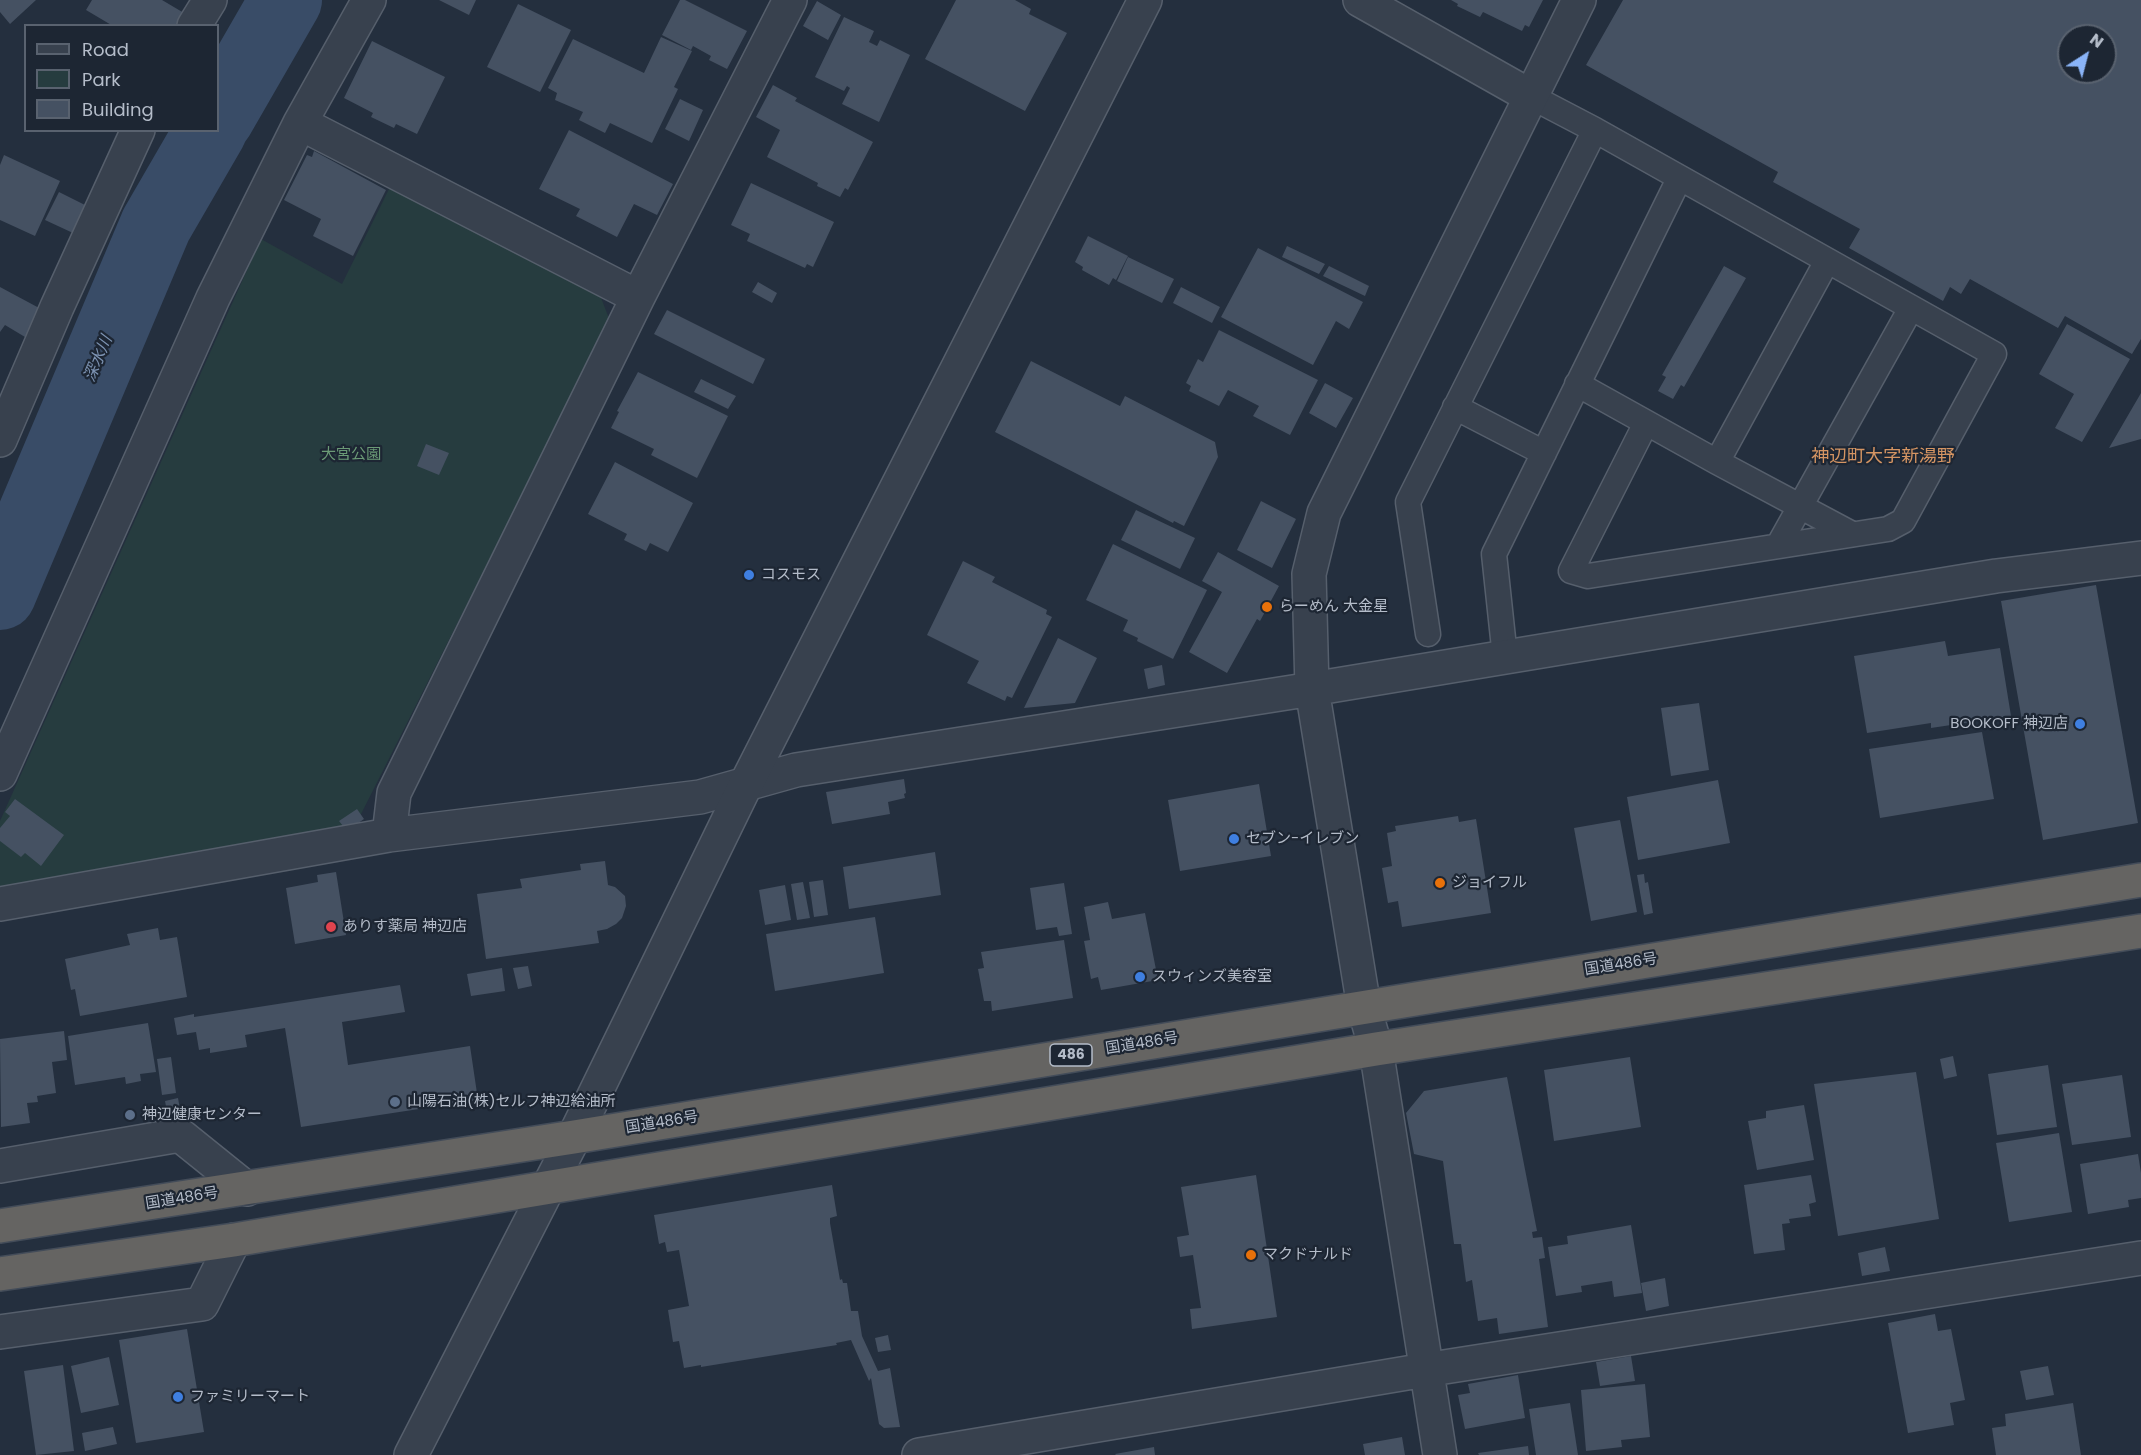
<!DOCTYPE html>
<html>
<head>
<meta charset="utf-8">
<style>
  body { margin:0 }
  #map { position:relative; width:2141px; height:1455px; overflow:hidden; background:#242f3e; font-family:Poppins,sans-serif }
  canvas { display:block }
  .legend { position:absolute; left:24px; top:24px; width:195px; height:108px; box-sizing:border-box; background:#1d2633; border:2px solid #59626f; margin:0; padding:8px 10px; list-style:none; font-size:18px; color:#b4bcc9 }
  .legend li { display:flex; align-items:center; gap:12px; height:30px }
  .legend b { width:30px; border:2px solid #59626f }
  .north { position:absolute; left:2057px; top:24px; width:60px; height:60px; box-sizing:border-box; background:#1d2633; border:2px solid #59626f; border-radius:50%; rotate:36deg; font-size:16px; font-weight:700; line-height:24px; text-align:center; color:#b4bcc9 }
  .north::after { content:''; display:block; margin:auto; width:21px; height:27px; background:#8ab4f8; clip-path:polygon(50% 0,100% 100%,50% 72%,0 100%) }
</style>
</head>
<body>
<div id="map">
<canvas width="2141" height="1455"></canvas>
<ul class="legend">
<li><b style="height:8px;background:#38414e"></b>Road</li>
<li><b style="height:16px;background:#263c3f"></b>Park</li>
<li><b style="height:16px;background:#455162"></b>Building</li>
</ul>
<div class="north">N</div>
</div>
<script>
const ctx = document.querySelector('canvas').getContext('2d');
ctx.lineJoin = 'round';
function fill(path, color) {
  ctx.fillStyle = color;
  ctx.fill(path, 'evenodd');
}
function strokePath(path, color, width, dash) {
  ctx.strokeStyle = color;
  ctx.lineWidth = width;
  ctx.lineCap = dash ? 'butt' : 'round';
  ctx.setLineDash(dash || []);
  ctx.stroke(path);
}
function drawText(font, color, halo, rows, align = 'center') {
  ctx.font = font + ' Poppins,"Noto Sans JP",sans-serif';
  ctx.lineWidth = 4.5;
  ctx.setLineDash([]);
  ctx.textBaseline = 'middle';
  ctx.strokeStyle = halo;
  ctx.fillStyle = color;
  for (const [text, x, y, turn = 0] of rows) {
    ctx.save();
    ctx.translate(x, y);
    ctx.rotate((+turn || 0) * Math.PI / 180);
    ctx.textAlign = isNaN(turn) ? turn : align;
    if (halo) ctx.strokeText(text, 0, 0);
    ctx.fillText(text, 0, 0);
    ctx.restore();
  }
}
const green = new Path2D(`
  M391 185 598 290 610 321 356 824 0 890V821L261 239 342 284Z`);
const river = new Path2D(`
  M218 118 286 0
  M0 594 156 225 211 130`);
const building = new Path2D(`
  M0 0H36L10 24 0 12Z
  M92 0H162L184 13 176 26H113L86 10Z
  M439 0H476L469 15Z
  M680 0H685L747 31 727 69 709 60 711 56 693 46 691 50 662 35Z
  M956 0H1015L1031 9 1029 14 1067 33 1025 111 925 59Z
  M1451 0H1543L1529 27 1525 25 1522 31 1483 12 1480 17 1457 6 1458 4Z
  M1623 0H2141V339L2132 354 2065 316 2058 328 1970 279 1961 294 1950 287 1943 301 1849 248 1860 229 1773 182 1778 172 1586 65ZM2069 36H2105V72H2069Z
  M817 1 841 15 828 40 803 26Z
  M518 4 571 30 540 92 487 67Z
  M844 17 874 31 869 42 877 46 880 40 910 55 879 122 842 104 850 88 847 86 844 91 815 77Z
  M661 37 692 51 674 87 678 89 652 143 610 123 605 133 579 120 583 112 555 100 557 93 548 88 573 39 644 73Z
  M372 41 445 77 417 134 396 124 394 128 371 117 373 113 344 98Z
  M773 85 797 98 795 101 873 142 848 190 845 188 840 197 817 186 818 183 767 157 780 130 756 117Z
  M680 99 703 110 689 141 665 129Z
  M569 130 673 184 657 215 634 204 617 237 576 216 580 209 539 189Z
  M314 151 386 190 353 256 313 236 321 219 284 200 307 155 312 157Z
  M4 155 60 181 35 236 0 220V165Z
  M751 183 834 222 813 267 807 264 805 268 747 241 750 234 731 225Z
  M59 192 87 206 73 233 45 220Z
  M1088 236 1128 256 1116 280 1113 278 1109 285 1082 270 1083 267 1075 262Z
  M1287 246 1325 264 1319 274 1282 257Z
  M1258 248 1363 302 1349 329 1336 321 1313 365 1221 317Z
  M1128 257 1174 279 1162 303 1117 281Z
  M1329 266 1369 286 1365 296 1323 276Z
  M1724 266 1746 278 1684 387 1681 385 1673 399 1658 391 1666 377 1662 375Z
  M758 282 777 293 772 303 752 292Z
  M0 287 41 309 25 337 5 325 0 332Z
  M1181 287 1220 307 1212 323 1173 303Z
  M667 310 765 359 753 384 654 334Z
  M2067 324 2130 359 2082 442 2055 428 2074 394 2039 374Z
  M1219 330 1318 380 1290 435 1253 416 1259 406 1228 390 1219 406 1189 391 1191 386 1186 383 1198 359 1203 362Z
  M1031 361 1120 406 1125 396 1215 442 1218 457 1184 526 1174 521 1173 523 995 432Z
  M638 372 728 416 697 478 651 455 654 449 611 428 619 412 617 411Z
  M701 379 736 396 728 409 694 392Z
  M1325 383 1353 398 1336 428 1309 413Z
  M2141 393V439L2109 448Z
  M426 444 449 453 439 475 417 466Z
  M615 462 693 503 668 552 650 543 646 551 624 540 627 534 588 514Z
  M1261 501 1296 519 1272 568 1237 550Z
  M1136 510 1195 538 1180 569 1121 540Z
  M1113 544 1207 590 1173 659 1137 641 1138 638 1123 631 1128 620 1086 600Z
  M1218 552 1279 586 1260 621 1257 619 1227 673 1189 652 1222 592 1202 581Z
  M963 561 995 577 992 582 1047 610 1046 614 1052 617 1012 698 1007 696 1005 701 967 683 979 661 927 635Z
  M2096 585 2138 823 2043 840 2001 601Z
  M1058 638 1097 658 1075 703 1024 708Z
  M1945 641 1948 656 2000 648 2011 716 1931 728V723L1867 733 1854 656Z
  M1162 665 1165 685 1148 689 1144 669Z
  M1699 703 1709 770 1671 776 1661 708Z
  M1982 732 1994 799 1880 818 1869 749Z
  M904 779 906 793 904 794 905 798 888 802 890 814 832 824 826 792Z
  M1718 780 1730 843 1638 860 1627 797Z
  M1259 784 1271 856 1180 871 1168 800Z
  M15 799 64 835 41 866 25 853 21 857 0 841V828L10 816 5 812Z
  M357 809 364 819 347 831 339 821Z
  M1458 816 1459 822 1476 819 1491 913 1402 927 1398 901 1388 903 1382 868 1392 866 1387 833 1396 831 1395 826Z
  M1620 820 1637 912 1591 921 1574 828Z
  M935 852 941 895 849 909 843 867Z
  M605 861 608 885 615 887 625 896 626 906 622 918 616 924 607 929 597 931 599 943 486 959 477 894 522 888 520 879 581 870 580 864Z
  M336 872 346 935 295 944 286 888 318 882 317 875Z
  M1644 874 1645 883 1648 882 1653 913 1644 915 1637 875Z
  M823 880 828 915 814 917 809 882Z
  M803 882 810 918 797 920 791 884Z
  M1064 883 1072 934 1059 936 1057 927 1036 930 1030 888Z
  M785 885 791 920 765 925 759 890Z
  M1108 902 1112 919 1145 913 1158 980 1101 990 1098 977 1091 979 1084 941 1090 940 1084 907Z
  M875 917 884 973 775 991 766 934Z
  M158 928 160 940 177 937 187 997 80 1016 75 989 71 990 65 959 130 945 127 934Z
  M1064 940 1073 998 992 1011 991 1001H984L978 969 984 968 981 952Z
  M528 966 532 986 518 989 513 968Z
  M502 968 505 991 471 996 467 974Z
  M400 985 405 1012 342 1022 348 1065 470 1046 478 1100 301 1127 285 1028 245 1035 247 1047 210 1053V1048L199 1050 196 1032 177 1035 174 1018 194 1014V1017Z
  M148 1023 156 1072 140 1074 141 1081 126 1084 125 1077 75 1085 68 1036Z
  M64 1031 67 1060 52 1062 56 1093 37 1096 38 1102 27 1103 30 1123 1 1127 0 1039Z
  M1953 1056 1957 1076 1944 1079 1940 1059Z
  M171 1057 176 1093 162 1095 157 1059Z
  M1630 1057 1641 1127 1554 1141 1544 1070Z
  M2048 1065 2057 1127 1997 1135 1988 1074Z
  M1916 1072 1939 1219 1838 1236 1814 1084Z
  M2122 1075 2131 1137 2072 1145 2062 1084Z
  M1507 1077 1537 1231 1532 1232 1533 1238 1542 1237 1545 1258 1539 1259 1548 1327 1499 1334 1497 1318 1478 1321 1472 1280 1466 1282 1461 1244H1454L1443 1161 1414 1154 1406 1113 1424 1091Z
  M178 1098 181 1115 168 1117 165 1101Z
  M1804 1105 1814 1160 1757 1170 1748 1121 1766 1118V1111Z
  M2059 1133 2072 1212 2009 1222 1996 1143Z
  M2138 1154 2141 1173V1198L2128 1200 2129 1207 2088 1214 2080 1164Z
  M1256 1175 1277 1317 1192 1329 1190 1309 1201 1308 1193 1255 1180 1257 1177 1237 1189 1235 1181 1187Z
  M1811 1175 1816 1202 1809 1204 1811 1216 1789 1219 1790 1223 1782 1224 1785 1250 1754 1254 1744 1185Z
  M832 1185 837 1216 830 1218V1223L840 1280 842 1279 843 1283H847L851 1311H858L862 1336 878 1371 890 1368 900 1427 884 1428 879 1424 871 1378 869 1381 851 1340 836 1343 837 1345 701 1367V1365L684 1368 679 1341 673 1342 668 1310 689 1306 679 1250 667 1252 665 1242 659 1244 654 1215Z
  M1631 1225 1642 1293 1614 1297 1612 1281 1581 1286 1582 1292 1556 1296 1548 1247 1568 1244 1567 1236Z
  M1885 1247 1890 1271 1862 1276 1858 1253Z
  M1665 1278 1669 1306 1646 1311 1641 1283Z
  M1935 1314 1938 1331 1951 1329 1965 1400 1950 1403 1954 1425 1908 1433 1888 1323Z
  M187 1329 204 1432 136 1443 119 1340Z
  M888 1335 891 1350 878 1352 875 1338Z
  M1631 1356 1635 1381 1600 1386 1596 1362Z
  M109 1357 119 1405 81 1413 71 1366Z
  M63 1365 74 1451 36 1455 24 1371Z
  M2048 1366 2054 1395 2026 1400 2020 1371Z
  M1518 1375 1525 1418 1465 1429 1458 1395 1470 1393 1468 1384Z
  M1645 1384 1650 1437 1621 1440 1622 1447 1586 1451 1581 1390Z
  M1570 1403 1578 1455H1536L1529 1409Z
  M2073 1403 2081 1455H1996L1992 1428 2006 1426 2005 1414Z
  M113 1427 117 1444 85 1451 82 1433Z
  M1402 1437 1405 1455H1365L1363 1444Z
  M1528 1446 1529 1455H1479L1478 1453Z
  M1154 1447 1155 1455H1116L1115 1454Z`);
const service = new Path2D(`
  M1530 96 1595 130 1994 354 1903 521 1888 529 1588 576 1571 571 1646 423
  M1577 384 1717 462 1852 534
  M1455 407 1544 453
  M1717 462 1827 261
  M1778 546 1911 308
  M1428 634 1408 502 1595 130
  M1505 657 1494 554 1679 179`);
const minor = new Path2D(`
  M1360 0 1530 96
  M194 26 210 0
  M300 123 638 297
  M0 440 57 307 138 130
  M0 774 213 298 300 123 369 0
  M389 835 394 793 638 297 790 0
  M0 904 389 835 700 797 796 770 1312 689 1996 576 2141 558
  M0 1166 180 1135 247 1189
  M0 1332 202 1304 234 1240
  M919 1455 1425 1370 2141 1258
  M1440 1455 1376 1049 1364 1007 1312 689 1309 574 1324 513 1579 0`);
const tertiary = new Path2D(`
  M411 1455 574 1137 745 786 1145 0`);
const trunk = new Path2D(`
  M0 1226 574 1137 2141 880
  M0 1274 234 1240 1376 1049 2141 931`);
const markers = [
  [749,575,6,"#3f7fe0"],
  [1267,607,6,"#e8710a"],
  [2080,724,6,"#3f7fe0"],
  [1234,839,6,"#3f7fe0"],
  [1440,883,6,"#e8710a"],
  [331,927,6,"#e0444e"],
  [1140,977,6,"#3f7fe0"],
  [395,1102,6,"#5c6f8a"],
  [130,1115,6,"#5c6f8a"],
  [1251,1255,6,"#e8710a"],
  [178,1397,6,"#3f7fe0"]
];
const shields = [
  [1071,1055,42]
];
const shieldNames = [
  ["486",1071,1055]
];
const parkNames = [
  ["大宮公園",351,455]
];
const poiNames = [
  ["コスモス",761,575],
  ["らーめん 大金星",1279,607],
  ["BOOKOFF 神辺店",2068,724,"right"],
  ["セブン-イレブン",1246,839],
  ["ジョイフル",1452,883],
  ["ありす薬局 神辺店",343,927],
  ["スウィンズ美容室",1152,977],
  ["山陽石油(株)セルフ神辺給油所",407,1102],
  ["神辺健康センター",142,1115],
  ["マクドナルド",1263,1255],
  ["ファミリーマート",190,1397]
];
const streetNames = [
  ["国道486号",1621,965,-9],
  ["国道486号",1142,1044,-9],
  ["国道486号",662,1123,-9],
  ["国道486号",182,1199,-9]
];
const waterNames = [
  ["深水川",99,359,-67]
];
const quarterNames = [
  ["神辺町大字新湯野",1883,457]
];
fill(green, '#263c3f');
strokePath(river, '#394c67', 72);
fill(building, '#455162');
strokePath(service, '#565f6c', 27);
strokePath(minor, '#565f6c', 36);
strokePath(tertiary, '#565f6c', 36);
strokePath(trunk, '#434c59', 36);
strokePath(service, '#38414e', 24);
strokePath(minor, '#38414e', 33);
strokePath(tertiary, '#38414e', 33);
strokePath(trunk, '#656462', 33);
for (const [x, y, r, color] of markers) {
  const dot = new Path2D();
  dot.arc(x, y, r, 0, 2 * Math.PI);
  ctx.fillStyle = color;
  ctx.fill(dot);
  strokePath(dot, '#1d2633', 2);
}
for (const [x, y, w] of shields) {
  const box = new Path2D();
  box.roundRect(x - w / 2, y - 11, w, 22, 4.5);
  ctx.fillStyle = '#1d2633';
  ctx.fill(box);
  strokePath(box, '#b4bcc9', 1.5);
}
drawText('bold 14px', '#b4bcc9', null, shieldNames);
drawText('15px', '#6b9a76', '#1d2633', parkNames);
drawText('15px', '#b4bcc9', '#1d2633', poiNames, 'left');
drawText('15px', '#b4bcc9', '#1d2633', streetNames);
drawText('italic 16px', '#7c92b1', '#1d2633', waterNames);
drawText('18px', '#d59563', '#1d2633', quarterNames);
</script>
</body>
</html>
